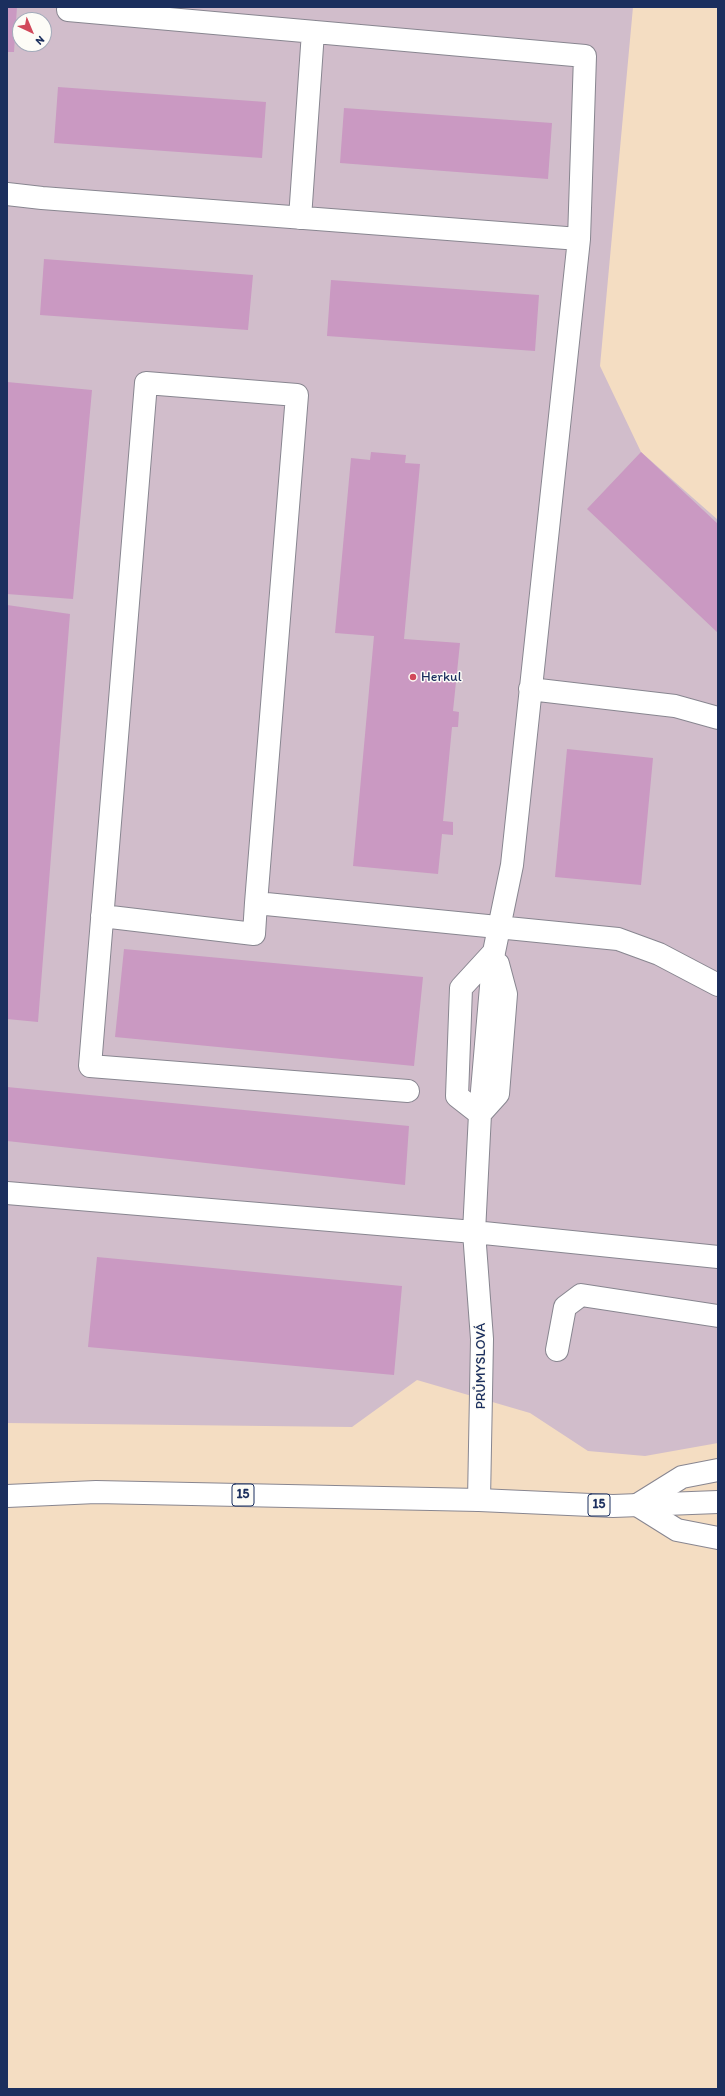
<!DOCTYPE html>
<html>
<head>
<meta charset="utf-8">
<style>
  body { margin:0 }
  #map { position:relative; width:725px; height:2096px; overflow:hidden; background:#f4ddc2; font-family:Itim,sans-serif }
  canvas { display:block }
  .frame { position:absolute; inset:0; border:8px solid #1b2f5e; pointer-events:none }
  .north { position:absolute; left:12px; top:12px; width:40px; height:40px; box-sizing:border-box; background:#fdfcf7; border:1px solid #a3aaba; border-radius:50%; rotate:136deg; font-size:11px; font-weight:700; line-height:16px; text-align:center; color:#1b2f5e }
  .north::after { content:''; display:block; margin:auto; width:14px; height:18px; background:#d1495b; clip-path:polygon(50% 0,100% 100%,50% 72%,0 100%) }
</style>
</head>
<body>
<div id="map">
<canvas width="725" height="2096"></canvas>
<div class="frame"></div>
<div class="north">N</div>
</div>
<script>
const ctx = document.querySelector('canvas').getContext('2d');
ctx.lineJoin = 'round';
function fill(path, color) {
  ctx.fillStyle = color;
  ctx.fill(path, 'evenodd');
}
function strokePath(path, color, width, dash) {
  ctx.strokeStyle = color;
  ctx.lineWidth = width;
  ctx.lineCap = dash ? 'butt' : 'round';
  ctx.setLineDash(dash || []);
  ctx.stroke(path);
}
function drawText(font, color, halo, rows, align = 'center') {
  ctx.font = font + ' Itim,sans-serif';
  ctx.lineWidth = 3;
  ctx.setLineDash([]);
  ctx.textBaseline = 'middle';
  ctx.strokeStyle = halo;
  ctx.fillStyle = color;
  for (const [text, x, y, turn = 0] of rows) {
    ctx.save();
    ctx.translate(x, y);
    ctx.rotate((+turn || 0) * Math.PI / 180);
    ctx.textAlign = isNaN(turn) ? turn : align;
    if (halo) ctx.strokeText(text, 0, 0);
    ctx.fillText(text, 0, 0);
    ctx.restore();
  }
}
const industrial = new Path2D(`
  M7 7H633L600 366 641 452 718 520V1443L645 1456 588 1451 530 1413 417 1380 352 1427 7 1423ZM20 20H44V44H20Z`);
const building = new Path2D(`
  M7 7H17L14 52H7Z
  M58 87 266 102 262 158 54 143Z
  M344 108 552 123 548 179 340 163Z
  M44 259 253 275 248 330 40 315Z
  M331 280 539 295 535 351 327 336Z
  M7 382 92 390 73 599 7 594Z
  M371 452 406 455 405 463 420 464 404 639 460 643 453 711 459 712 458 727H452L443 821 453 822V835L442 834 438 874 353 866 374 636 335 633 351 458 370 460Z
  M641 452 718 524V633L587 509Z
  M7 605 70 614 38 1022 7 1019Z
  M567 749 653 758 641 885 555 877Z
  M124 949 423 977 414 1066 115 1037Z
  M7 1087 409 1126 405 1185 7 1141Z
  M97 1257 402 1286 394 1375 88 1347Z`);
const minor = new Path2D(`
  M68 10 585 56 579 239 512 865 494 952 480 1114 474 1232 482 1339 479 1500
  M7 194 42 198 579 239
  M300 218 313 32
  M530 689 675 706 718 718
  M102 916 254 934 256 903
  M408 1091 90 1066 146 383 297 395 256 903 618 939 659 954 718 985
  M480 1114 457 1096 461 988 494 952
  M480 1114 498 1094 506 994 498 964
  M7 1193 474 1232 718 1257
  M557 1350 565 1307 581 1295 718 1316
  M718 1470 682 1477 637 1505 677 1530 718 1538`);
const major = new Path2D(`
  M7 1496 96 1492 479 1500 613 1506 718 1502`);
const markers = [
  [413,677,4,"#d1495b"]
];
const shields = [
  [243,1495,22],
  [599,1505,22]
];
const shieldNames = [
  ["15",243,1495],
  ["15",599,1505]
];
const poiNames = [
  ["Herkul",421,677]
];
const streetNames = [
  ["PRŮMYSLOVÁ",481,1366,-90]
];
fill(industrial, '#d1bdcb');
fill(building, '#ca99c2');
strokePath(minor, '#888690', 24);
strokePath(major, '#888690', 24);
strokePath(minor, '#fff', 22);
strokePath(major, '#fff', 22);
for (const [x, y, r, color] of markers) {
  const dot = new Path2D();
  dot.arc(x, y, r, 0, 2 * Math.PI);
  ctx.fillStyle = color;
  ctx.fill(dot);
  strokePath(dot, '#fdfcf7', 1.5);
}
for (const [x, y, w] of shields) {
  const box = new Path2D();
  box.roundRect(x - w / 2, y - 11, w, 22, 3);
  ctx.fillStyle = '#fdfcf7';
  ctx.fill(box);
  strokePath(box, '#1b2f5e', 1);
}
drawText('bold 13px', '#1b2f5e', null, shieldNames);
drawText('14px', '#1b2f5e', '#fdfcf7', poiNames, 'left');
drawText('14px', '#1b2f5e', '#fdfcf7', streetNames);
</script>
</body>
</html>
